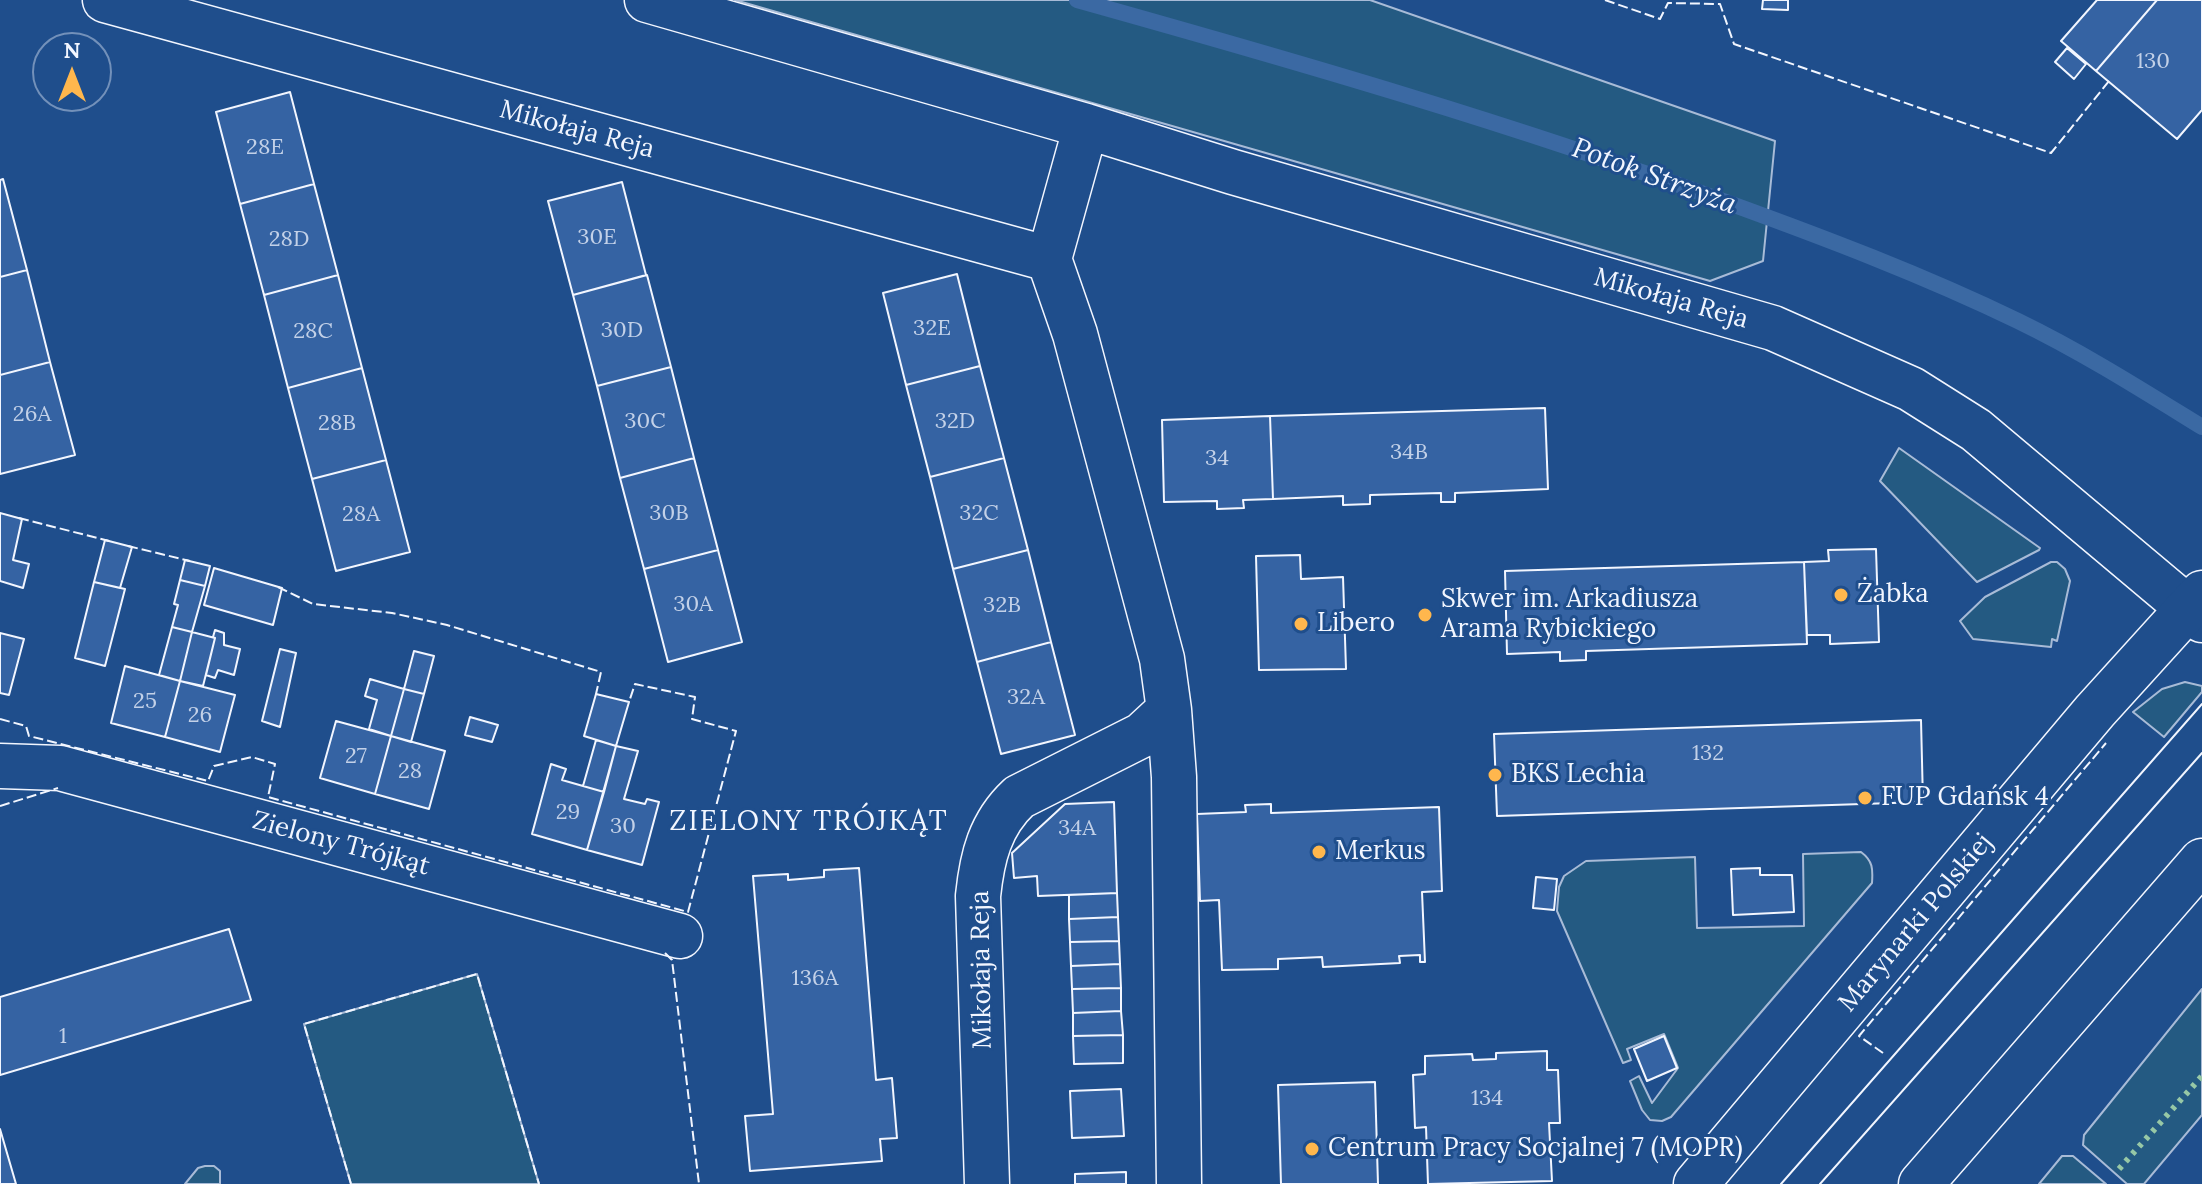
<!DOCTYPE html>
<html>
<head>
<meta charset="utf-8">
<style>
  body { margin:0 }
  #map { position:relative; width:2202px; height:1184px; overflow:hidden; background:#1f4e8c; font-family:Lora,serif }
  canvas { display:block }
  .north { position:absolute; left:32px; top:32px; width:80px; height:80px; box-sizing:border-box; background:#1f4e8c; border:2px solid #7391ba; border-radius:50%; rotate:0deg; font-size:22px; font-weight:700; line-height:32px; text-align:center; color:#f2f6ff }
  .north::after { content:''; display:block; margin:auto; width:28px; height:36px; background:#ffb74d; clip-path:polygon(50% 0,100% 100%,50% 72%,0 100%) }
</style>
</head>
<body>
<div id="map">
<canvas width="2202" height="1184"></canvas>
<div class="north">N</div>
</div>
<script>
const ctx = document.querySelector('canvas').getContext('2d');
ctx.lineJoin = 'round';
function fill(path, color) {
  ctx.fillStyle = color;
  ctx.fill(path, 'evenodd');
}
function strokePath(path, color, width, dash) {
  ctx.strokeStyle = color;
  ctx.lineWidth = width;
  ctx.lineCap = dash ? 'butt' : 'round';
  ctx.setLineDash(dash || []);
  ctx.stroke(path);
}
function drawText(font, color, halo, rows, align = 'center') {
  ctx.font = font + ' Lora,serif';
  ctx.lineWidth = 6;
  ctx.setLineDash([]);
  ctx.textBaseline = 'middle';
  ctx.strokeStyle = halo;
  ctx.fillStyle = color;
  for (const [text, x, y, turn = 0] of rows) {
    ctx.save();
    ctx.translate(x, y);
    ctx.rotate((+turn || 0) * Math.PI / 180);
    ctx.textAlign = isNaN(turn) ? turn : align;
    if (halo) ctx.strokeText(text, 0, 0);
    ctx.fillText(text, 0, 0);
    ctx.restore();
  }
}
const green = new Path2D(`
  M735 0H1370L1775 141 1763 261 1710 281Z
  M1899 448 2040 548 2039 550 1977 582 1880 481Z
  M2051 562H2057L2065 569 2070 581 2057 641 2052 639 2051 647 1973 639 1960 621 1985 597Z
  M2185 682 2202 686V692L2164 737 2133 712 2162 689Z
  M1861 852C1873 861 1873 869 1872 883L1671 1117 1662 1121 1650 1120 1642 1110 1630 1081 1639 1076 1652 1103 1678 1068 1664 1034 1627 1049 1631 1060 1623 1063 1557 911 1559 887 1564 876 1586 861 1695 857 1697 928 1804 926 1803 854Z
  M477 974 539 1184H351L304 1024Z
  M2202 989V1115L2144 1184H2127L2083 1145 2084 1135Z
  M2062 1156H2073L2106 1184H2039Z
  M205 1166H214L220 1171V1184H185L198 1168Z`);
const stream = new Path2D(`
  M1077 0C1295 61 1513 124 1726 202 1825 238 1923 275 2018 321 2082 352 2142 390 2202 427`);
const building = new Path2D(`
  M1763 0H1788V10L1762 9Z
  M2097 0H2157L2096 71 2061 41Z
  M2157 0H2202V110L2177 139 2096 71Z
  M2067 48 2086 64 2074 79 2055 62Z
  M290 92 314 184 240 204 216 112Z
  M3 179 27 270 0 277V180Z
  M622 182 646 275 573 295 548 201Z
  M314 184 338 275 264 295 240 204Z
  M27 270 50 362 0 375V277Z
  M957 274 980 366 906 385 883 293Z
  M338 275 362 368 288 388 264 295Z
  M647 275 671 367 597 386 573 295Z
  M50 362 75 455 0 474V375Z
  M980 366 1004 458 930 477 906 385Z
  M671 367 694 458 620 478 597 386Z
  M362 368 386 460 312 479 288 388Z
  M1545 408 1548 489 1455 493V502H1441V493L1370 495V504L1343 505V496L1273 499 1270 416Z
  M1270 416 1273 499 1243 500 1244 508 1217 509V501L1164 502 1162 420Z
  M694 458 718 550 644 569 620 478Z
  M1004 458 1028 550 953 569 930 477Z
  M386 460 410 552 336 571 312 479Z
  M0 513 22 519 13 560 29 564 23 588 0 581Z
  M105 540 132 547 120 588 94 582Z
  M1876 549 1879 642 1830 644V635H1807L1804 562 1829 561 1828 550Z
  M718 550 742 642 668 662 644 569Z
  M1028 550 1051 642 977 662 953 569Z
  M1300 555 1301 579 1343 577 1346 669 1259 670 1256 556Z
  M185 560 210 566 205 586 180 580Z
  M1804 562 1807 644 1586 651V660L1560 661V652L1507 654 1505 571Z
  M214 568 282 588 273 625 204 605Z
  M180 580 205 586 192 632 172 627 178 605 174 604Z
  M94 582 125 589 105 666 75 658Z
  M172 627 192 632 180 681 159 675Z
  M215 630 224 633V645L240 649 234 675 218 670 215 678 206 675 215 638 213 637Z
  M192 632 215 638 203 686 180 681Z
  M0 633 24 639 9 695 0 693Z
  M1051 642 1075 735 1001 754 977 662Z
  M280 649 296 653 280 727 262 721Z
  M414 651 434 656 424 694 404 689Z
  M125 666 180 681 165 737 111 723Z
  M370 679 404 689 391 736 369 729 377 700 365 696Z
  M180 681 235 695 220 752 165 737Z
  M404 689 424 694 411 742 391 736Z
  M596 694 629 702 616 746 584 736Z
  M470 717 498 725 492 742 465 735Z
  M1921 720 1923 802 1497 816 1494 734Z
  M336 721 391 736 375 794 320 778Z
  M391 736 445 751 429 809 375 794Z
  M596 740 616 746 604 792 583 786Z
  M616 746 638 751 624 799 645 804 647 799 659 802 642 865 587 850Z
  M551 764 566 769 562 780 604 792 587 850 532 834Z
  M1114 802 1117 893 1038 896 1037 876 1014 878 1012 853 1065 804Z
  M1271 804V813L1439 807 1442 891 1422 892 1425 962H1420V955L1399 956 1400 963 1323 967 1322 957 1278 959V969L1222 970 1219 900 1200 901 1197 814 1246 812 1245 805Z
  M859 868 876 1080 892 1078 897 1138 880 1139 882 1161 750 1171 745 1116 773 1114 753 876 788 874V880L824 877V870Z
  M1760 868V875H1792L1794 912 1733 915 1731 869Z
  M1536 877 1557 879 1554 910 1533 908Z
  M1117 893 1118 917 1069 919V895Z
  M1118 917 1119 941 1070 942 1069 919Z
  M229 929 251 1000 0 1075V997Z
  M1119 941 1120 964 1071 966 1070 942Z
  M1120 964 1121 988 1072 989 1071 966Z
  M1121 988V1011L1073 1013 1072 989Z
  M1121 1011 1123 1035 1073 1036V1013Z
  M1123 1035V1063L1074 1064 1073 1036Z
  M1664 1036 1677 1068 1647 1081 1634 1049Z
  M1547 1051V1070H1558L1560 1123H1549L1552 1181 1428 1184 1426 1127 1415 1128 1413 1075 1425 1074V1056L1472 1054 1473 1060 1496 1059V1053Z
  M1375 1082 1378 1184H1281L1278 1085Z
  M1121 1089 1124 1136 1072 1138 1070 1091Z
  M0 1129 16 1184H0Z
  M1126 1172V1184H1075V1174Z`);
const street = new Path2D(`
  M105 0 1049 259 1075 334 1162 659 1169 710 1174 777 1179 1184
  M647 0 1086 126 1233 172 1773 328 1911 389 1976 430 2202 620
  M1049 259 1086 126
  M0 766 60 768 680 936
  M987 1184 978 896C982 857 990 824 1019 797L1142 735 1169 710`);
const secondary = new Path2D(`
  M1696 1184 2095 711 2202 593
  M1921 1184 2202 861`);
const tram = new Path2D(`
  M1781 1184 2202 704
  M1820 1184 2202 753`);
const hedge = new Path2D(`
  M2119 1169 2202 1076`);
const fence = new Path2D(`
  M1605 0 1660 19 1668 3 1720 4 1734 44 2051 153 2109 81
  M19 518 109 541
  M128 546 190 561
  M278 587 313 604 392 613 447 625 601 672 596 694
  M0 719 26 726 29 736 208 781 214 766 252 757 275 764 268 797 688 912 736 731 692 719 695 697 635 684 629 702
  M0 806 58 788
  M665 953 672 960 699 1184
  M1883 1053 1859 1036 2106 743
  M351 1184 304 1024 477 974 539 1184`);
const markers = [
  [1841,595,8,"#ffb74d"],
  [1425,615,8,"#ffb74d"],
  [1301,624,8,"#ffb74d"],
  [1495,775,8,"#ffb74d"],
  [1865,798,8,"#ffb74d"],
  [1319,852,8,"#ffb74d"],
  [1312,1149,8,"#ffb74d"]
];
const numberNames = [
  ["130",2153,62],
  ["28E",265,148],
  ["30E",597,238],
  ["28D",289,240],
  ["32E",932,329],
  ["30D",622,331],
  ["28C",313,332],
  ["26A",32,415],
  ["30C",645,422],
  ["32D",955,422],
  ["28B",337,424],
  ["34B",1409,453],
  ["34",1217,459],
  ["30B",669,514],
  ["32C",979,514],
  ["28A",361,515],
  ["30A",693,605],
  ["32B",1002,606],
  ["32A",1026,698],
  ["25",145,702],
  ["26",200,716],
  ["132",1708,754],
  ["27",356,757],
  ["28",410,772],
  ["29",568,813],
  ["30",623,827],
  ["34A",1077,829],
  ["136A",815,979],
  ["1",63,1037],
  ["134",1487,1099]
];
const streetNames = [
  ["Mikołaja Reja",577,130,15],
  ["Mikołaja Reja",1671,299,16],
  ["Zielony Trójkąt",341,844,15],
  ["Marynarki Polskiej",1916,923,-50],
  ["Mikołaja Reja",982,970,-91]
];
const poiNames = [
  ["Żabka",1857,595],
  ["Skwer im. Arkadiusza",1441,600],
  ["Arama Rybickiego",1441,630],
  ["Libero",1317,624],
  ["BKS Lechia",1511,775],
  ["FUP Gdańsk 4",1881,798],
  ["Merkus",1335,852],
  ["Centrum Pracy Socjalnej 7 (MOPR)",1328,1149]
];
const waterNames = [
  ["Potok Strzyża",1654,177,20]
];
const neighbourhoodNames = [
  ["ZIELONY TRÓJKĄT",809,822]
];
fill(green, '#245a82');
strokePath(green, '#a8bbd7', 2);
strokePath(stream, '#3b69a3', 16);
fill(building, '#3563a3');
strokePath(building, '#f2f6ff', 2);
strokePath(street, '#f2f6ff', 47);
strokePath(secondary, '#f2f6ff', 47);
strokePath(street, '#1f4e8c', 44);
strokePath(secondary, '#1f4e8c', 44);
strokePath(tram, '#f2f6ff', 2);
strokePath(hedge, '#97c8a6', 6, [4, 6]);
strokePath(fence, '#f2f6ff', 2, [10, 4]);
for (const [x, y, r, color] of markers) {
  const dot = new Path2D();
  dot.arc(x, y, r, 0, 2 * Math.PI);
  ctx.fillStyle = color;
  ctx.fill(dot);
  strokePath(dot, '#1f4e8c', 3);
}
drawText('22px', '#c3d1e8', null, numberNames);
drawText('26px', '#f2f6ff', '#1f4e8c', streetNames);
drawText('26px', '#f2f6ff', '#1f4e8c', poiNames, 'left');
drawText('italic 28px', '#f2f6ff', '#1f4e8c', waterNames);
ctx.letterSpacing = '2px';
drawText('28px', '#f2f6ff', '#1f4e8c', neighbourhoodNames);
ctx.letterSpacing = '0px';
</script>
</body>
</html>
